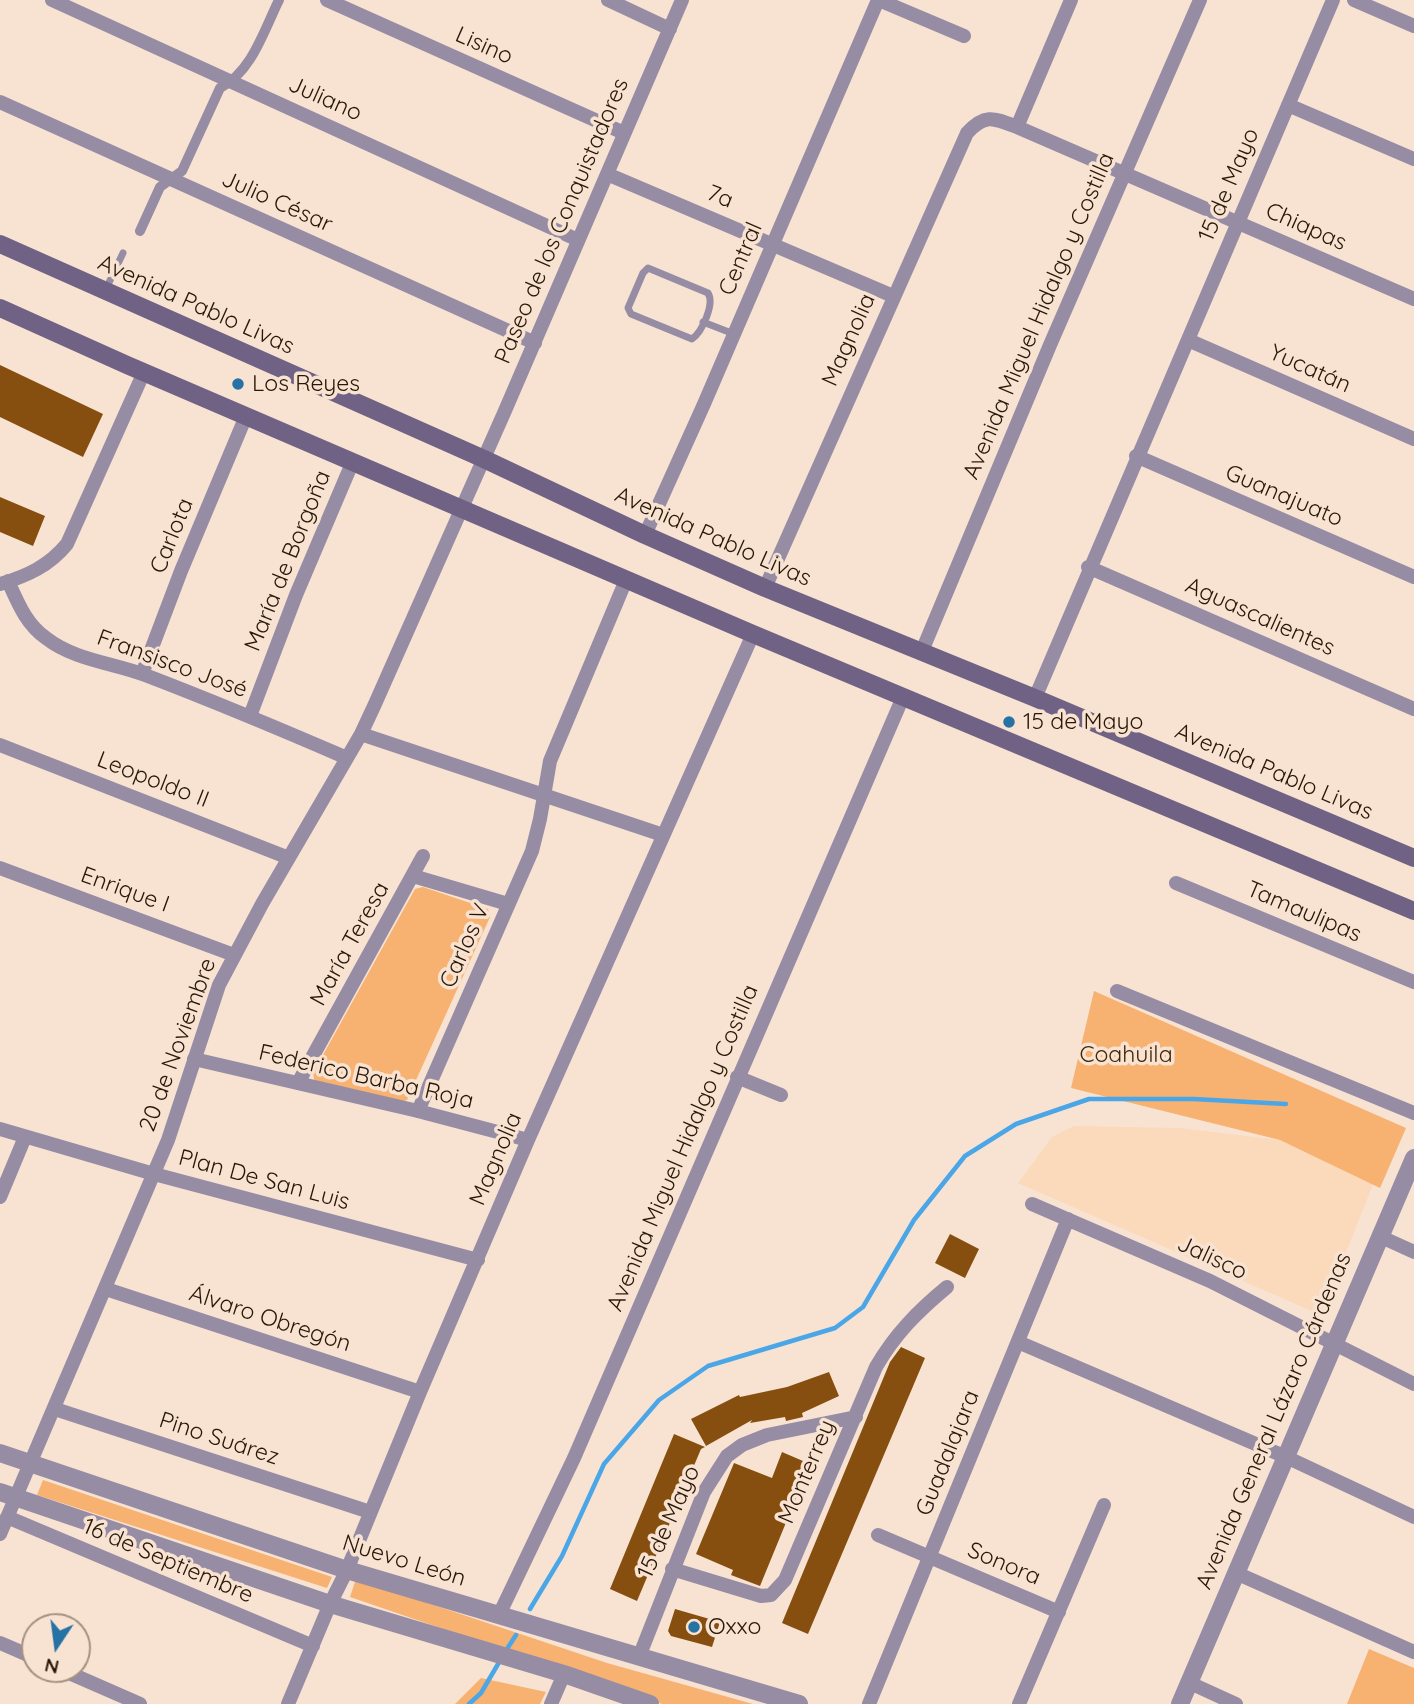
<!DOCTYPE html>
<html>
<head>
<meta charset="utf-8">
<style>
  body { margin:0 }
  #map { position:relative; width:1414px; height:1704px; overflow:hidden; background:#f8e3d2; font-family:Quicksand,sans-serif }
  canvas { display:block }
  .north { position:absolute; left:21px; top:1613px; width:70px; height:70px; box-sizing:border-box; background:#f8e3d2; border:2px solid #a59180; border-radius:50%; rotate:193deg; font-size:19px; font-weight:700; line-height:28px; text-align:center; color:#291706 }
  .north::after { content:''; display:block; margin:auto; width:24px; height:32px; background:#2772a5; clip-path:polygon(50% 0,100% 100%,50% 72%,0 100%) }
</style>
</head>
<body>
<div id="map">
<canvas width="1414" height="1704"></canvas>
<div class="north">N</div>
</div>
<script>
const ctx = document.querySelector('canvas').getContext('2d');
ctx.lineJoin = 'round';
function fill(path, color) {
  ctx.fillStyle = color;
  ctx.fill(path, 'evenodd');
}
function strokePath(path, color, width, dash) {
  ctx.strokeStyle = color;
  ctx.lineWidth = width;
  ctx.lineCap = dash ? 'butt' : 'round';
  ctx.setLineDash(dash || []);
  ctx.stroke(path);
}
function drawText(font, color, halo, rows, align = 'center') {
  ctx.font = font + ' Quicksand,sans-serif';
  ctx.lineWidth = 7;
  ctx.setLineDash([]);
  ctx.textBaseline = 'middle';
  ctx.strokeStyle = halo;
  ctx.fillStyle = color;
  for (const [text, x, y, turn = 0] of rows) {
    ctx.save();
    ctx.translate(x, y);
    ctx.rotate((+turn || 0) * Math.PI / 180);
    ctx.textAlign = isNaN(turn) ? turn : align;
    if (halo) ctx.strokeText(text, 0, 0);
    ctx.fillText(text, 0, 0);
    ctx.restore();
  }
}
const built = new Path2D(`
  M1074 1126 1179 1128 1280 1140 1374 1182 1321 1315 1018 1183 1052 1137Z`);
const green = new Path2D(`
  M423 887 488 909 490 917 407 1100 397 1103 315 1084 313 1073 415 889Z
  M1094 991 1406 1128 1380 1188 1280 1140 1071 1088Z
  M43 1480 332 1577 327 1588 37 1495Z
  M356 1579 607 1663 753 1704H662L350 1597Z
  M1369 1649 1414 1668V1704H1347Z
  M481 1678 546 1692 540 1704H455Z`);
const stream = new Path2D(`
  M530 1609 562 1556 604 1464 659 1400 708 1366 835 1328 863 1307 914 1220 965 1156 1016 1124 1089 1099H1194L1286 1104
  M505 1652 516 1635
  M469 1704 481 1693 501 1659`);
const building = new Path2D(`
  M0 365 103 414 83 457 0 417Z
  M0 497 45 516 33 546 0 532Z
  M950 1234 979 1249 965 1278 935 1263Z
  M901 1347 925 1358 808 1634 782 1623 890 1362Z
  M829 1372 839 1396 802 1413 803 1417 786 1421 785 1417 750 1423 752 1420 706 1446 691 1419 739 1395 740 1397 787 1387Z
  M674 1434 705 1447 701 1449 637 1601 610 1589Z
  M782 1452 810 1464 760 1586 731 1575 733 1570 696 1554 734 1463 772 1478Z
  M675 1609 720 1622 712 1647 671 1636 668 1631Z`);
const service = new Path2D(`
  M648 268 708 293C715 304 702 332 692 339L631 314 628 308 643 273Z
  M105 291 123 253
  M703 322 734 334`);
const pedestrian = new Path2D(`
  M140 231 160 187 182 171 220 88C252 72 264 30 279 0`);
const minor = new Path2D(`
  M52 0 578 240
  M327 0 624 133
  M608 0 670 29
  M879 0 964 36
  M1354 0 1414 26
  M0 102 535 343
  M1288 105 1414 159
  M1017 127 1071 0
  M607 174 893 296
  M1188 340 1414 439
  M1136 456 1414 577
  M645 535 704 404 878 0
  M1088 567 1414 709
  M8 581C18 603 26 624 46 638 74 660 113 663 145 675 213 701 280 729 347 758
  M0 584C27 576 49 566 67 544L144 372
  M765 588 967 133C985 113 994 118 1017 127L1414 299
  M922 651 1050 345 1200 0
  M142 674 181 571 246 416
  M1035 698 1333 0
  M250 716 296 595 353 461
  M361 734 663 835
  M0 745 289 858
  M0 868 234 955
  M413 876 508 904
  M1176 883 1414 982
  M1117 991 1414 1113
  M194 1059 418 1111 528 1140
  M737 1077 781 1095
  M298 1083 423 856
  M418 1111 532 851 540 819 550 761 626 580
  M0 1129 154 1174 478 1260
  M0 1197 25 1137
  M1032 1204 1210 1281 1414 1384
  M1379 1236 1414 1252
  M106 1289 420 1392
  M1018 1342 1286 1457 1414 1517
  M55 1409 370 1512
  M7 1517 313 1646
  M0 1534 168 1140 219 985 262 904 361 734 375 704 504 413 682 0
  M878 1535 1059 1612
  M672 1569 761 1596 771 1595 785 1580 876 1367C895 1334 918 1311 947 1287
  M1236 1573 1414 1652
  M499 1615 574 1458 903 697
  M0 1643 35 1658
  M639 1657 704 1492 727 1456 742 1445 767 1435 856 1417
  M60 1669 140 1704
  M1190 1683 1236 1704
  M288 1704 330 1604 347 1570 420 1392 528 1140 753 634
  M551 1704 564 1674
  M869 1704 1068 1219
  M1019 1704 1104 1505`);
const tertiary = new Path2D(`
  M0 1453 347 1570 799 1704
  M0 1492 330 1604 564 1674 650 1704
  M1180 1704 1414 1158`);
const secondary = new Path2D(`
  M0 244 484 459 645 535 765 588 1035 698 1414 858
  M0 308 127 365 753 634 1414 911`);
const markers = [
  [238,384,7,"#2772a5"],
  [1009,722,7,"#2772a5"],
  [694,1627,7,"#2772a5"]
];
const streetNames = [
  ["Lisino",484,46,24],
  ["Juliano",325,99,24],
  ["15 de Mayo",1229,185,-67],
  ["7a",720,197,22],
  ["Julio César",277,202,24],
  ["Paseo de los Conquistadores",562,221,-67],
  ["Chiapas",1306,227,24],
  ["Central",741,259,-67],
  ["Avenida Pablo Livas",196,305,24],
  ["Avenida Miguel Hidalgo y Costilla",1039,316,-67],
  ["Magnolia",849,340,-66],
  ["Yucatán",1310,369,24],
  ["Guanajuato",1284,496,23],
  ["Carlota",172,536,-68],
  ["Avenida Pablo Livas",713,537,24],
  ["María de Borgoña",288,561,-68],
  ["Aguascalientes",1260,617,24],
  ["Fransisco José",172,664,20],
  ["Avenida Pablo Livas",1274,772,23],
  ["Leopoldo II",153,780,21],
  ["Enrique I",125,890,20],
  ["Tamaulipas",1304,912,23],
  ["María Teresa",350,944,-61],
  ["Carlos V",465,946,-66],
  ["20 de Noviembre",178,1045,-70],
  ["Federico Barba Roja",366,1077,13],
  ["Avenida Miguel Hidalgo y Costilla",683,1148,-67],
  ["Magnolia",496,1159,-67],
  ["Plan De San Luis",264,1180,15],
  ["Jalisco",1212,1258,25],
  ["Álvaro Obregón",270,1319,18],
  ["Avenida General Lázaro Cárdenas",1274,1421,-67],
  ["Pino Suárez",219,1439,18],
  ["Guadalajara",948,1453,-68],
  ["Monterrey",807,1472,-67],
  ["15 de Mayo",669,1522,-66],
  ["16 de Septiembre",168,1561,23],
  ["Nuevo León",404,1561,17],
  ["Sonora",1004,1564,23]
];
const poiNames = [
  ["Los Reyes",252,384],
  ["15 de Mayo",1023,722],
  ["Oxxo",708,1627]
];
const parkNames = [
  ["Coahuila",1126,1055]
];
fill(built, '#fbd9bb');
fill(green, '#f7b171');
strokePath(stream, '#4aa6e7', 4.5);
fill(building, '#874f0f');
strokePath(service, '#968da5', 7);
strokePath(pedestrian, '#968da5', 10);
strokePath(minor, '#968da5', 14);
strokePath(tertiary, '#968da5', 18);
strokePath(secondary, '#706284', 18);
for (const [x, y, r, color] of markers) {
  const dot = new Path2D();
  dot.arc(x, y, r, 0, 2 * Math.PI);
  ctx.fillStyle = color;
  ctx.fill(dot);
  strokePath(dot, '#f8e3d2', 2.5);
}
drawText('23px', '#291706', '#f8e3d2', streetNames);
drawText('23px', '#291706', '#f8e3d2', poiNames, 'left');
drawText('23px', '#442605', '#f8e3d2', parkNames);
</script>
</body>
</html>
